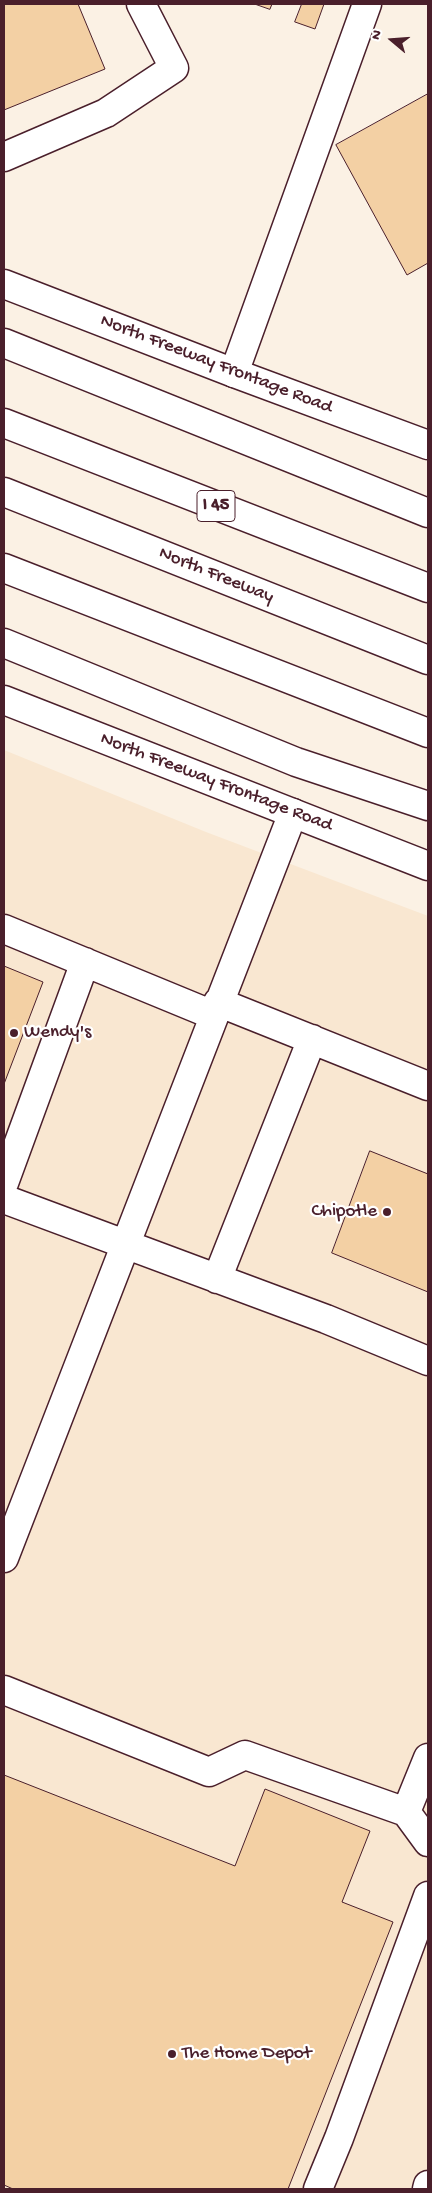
<!DOCTYPE html>
<html>
<head>
<meta charset="utf-8">
<style>
  body { margin:0 }
  #map { position:relative; width:432px; height:2193px; overflow:hidden; background:#fbf1e4; font-family:"Gochi Hand",sans-serif }
  canvas { display:block }
  .frame { position:absolute; inset:0; border:5px solid #4a1f2b; pointer-events:none }
  .north { position:absolute; left:367px; top:15px; width:50px; height:50px; -webkit-text-stroke:4px #fff; paint-order:stroke; rotate:288deg; font-size:14px; font-weight:700; line-height:20px; text-align:center; color:#4a1f2b }
  .north::after { content:''; display:block; margin:auto; width:18px; height:22px; background:#4a1f2b; clip-path:polygon(50% 0,100% 100%,50% 72%,0 100%) }
</style>
</head>
<body>
<div id="map">
<canvas width="432" height="2193"></canvas>
<div class="frame"></div>
<div class="north">N</div>
</div>
<script>
const ctx = document.querySelector('canvas').getContext('2d');
ctx.lineJoin = 'round';
function fill(path, color) {
  ctx.fillStyle = color;
  ctx.fill(path, 'evenodd');
}
function strokePath(path, color, width, dash) {
  ctx.strokeStyle = color;
  ctx.lineWidth = width;
  ctx.lineCap = dash ? 'butt' : 'round';
  ctx.setLineDash(dash || []);
  ctx.stroke(path);
}
function drawText(font, color, halo, rows, align = 'center') {
  ctx.font = font + ' "Gochi Hand",sans-serif';
  ctx.lineWidth = 4.5;
  ctx.setLineDash([]);
  ctx.textBaseline = 'middle';
  ctx.strokeStyle = halo;
  ctx.fillStyle = color;
  for (const [text, x, y, turn = 0] of rows) {
    ctx.save();
    ctx.translate(x, y);
    ctx.rotate((+turn || 0) * Math.PI / 180);
    ctx.textAlign = isNaN(turn) ? turn : align;
    if (halo) ctx.strokeText(text, 0, 0);
    ctx.fillText(text, 0, 0);
    ctx.restore();
  }
}
const built = new Path2D(`
  M4 750 206 832 428 916V2189H4Z`);
const building = new Path2D(`
  M4 4H78L105 69 4 110Z
  M255 4H272L270 9Z
  M302 4H324L315 29 295 22Z
  M428 94V263L407 275 336 145Z
  M4 966 43 982 4 1084Z
  M370 1151 428 1174V1292L332 1253Z
  M4 1775 235 1866 265 1789 370 1831 342 1902 393 1922 288 2189H13L4 2185Z`);
const minor = new Path2D(`
  M4 157 106 113 174 68 141 4
  M234 373 367 4
  M4 929 213 1015
  M218 1002 428 1086
  M4 1183 85 962
  M4 1199 326 1319 428 1361
  M217 1279 312 1039
  M4 1558 293 813
  M4 1690 209 1772 245 1755 406 1812 428 1842
  M406 1812 428 1758
  M318 2189 339 2138 428 1896
  M427 2189 428 2185`);
const major = new Path2D(`
  M4 284 234 373 428 445
  M4 700 428 866`);
const highway = new Path2D(`
  M4 343 428 513
  M4 423 428 588
  M4 492 428 660
  M4 568 428 733
  M4 643 296 762 428 806`);
const markers = [
  [14,1033,5,"#4a1f2b"],
  [387,1212,5,"#4a1f2b"],
  [172,2054,5,"#4a1f2b"]
];
const shields = [
  [216,506,38]
];
const shieldNames = [
  ["I 45",216,506]
];
const streetNames = [
  ["North Freeway Frontage Road",216,365,21],
  ["North Freeway",216,576,22],
  ["North Freeway Frontage Road",216,783,21]
];
const poiNames = [
  ["Wendy's",24,1033],
  ["Chipotle",377,1212,"right"],
  ["The Home Depot",182,2054]
];
fill(built, '#f9e7d1');
fill(building, '#f3d0a4');
strokePath(building, '#4a1f2b', 1);
strokePath(minor, '#4a1f2b', 31);
strokePath(major, '#4a1f2b', 31);
strokePath(highway, '#4a1f2b', 31);
strokePath(minor, '#fff', 28);
strokePath(major, '#fff', 28);
strokePath(highway, '#fff', 28);
for (const [x, y, r, color] of markers) {
  const dot = new Path2D();
  dot.arc(x, y, r, 0, 2 * Math.PI);
  ctx.fillStyle = color;
  ctx.fill(dot);
  strokePath(dot, '#fff', 2);
}
for (const [x, y, w] of shields) {
  const box = new Path2D();
  box.roundRect(x - w / 2, y - 15.5, w, 31, 4);
  ctx.fillStyle = '#fff';
  ctx.fill(box);
  strokePath(box, '#4a1f2b', 1);
}
drawText('bold 18px', '#4a1f2b', null, shieldNames);
drawText('19px', '#4a1f2b', '#fff', streetNames);
drawText('19px', '#4a1f2b', '#fff', poiNames, 'left');
</script>
</body>
</html>
